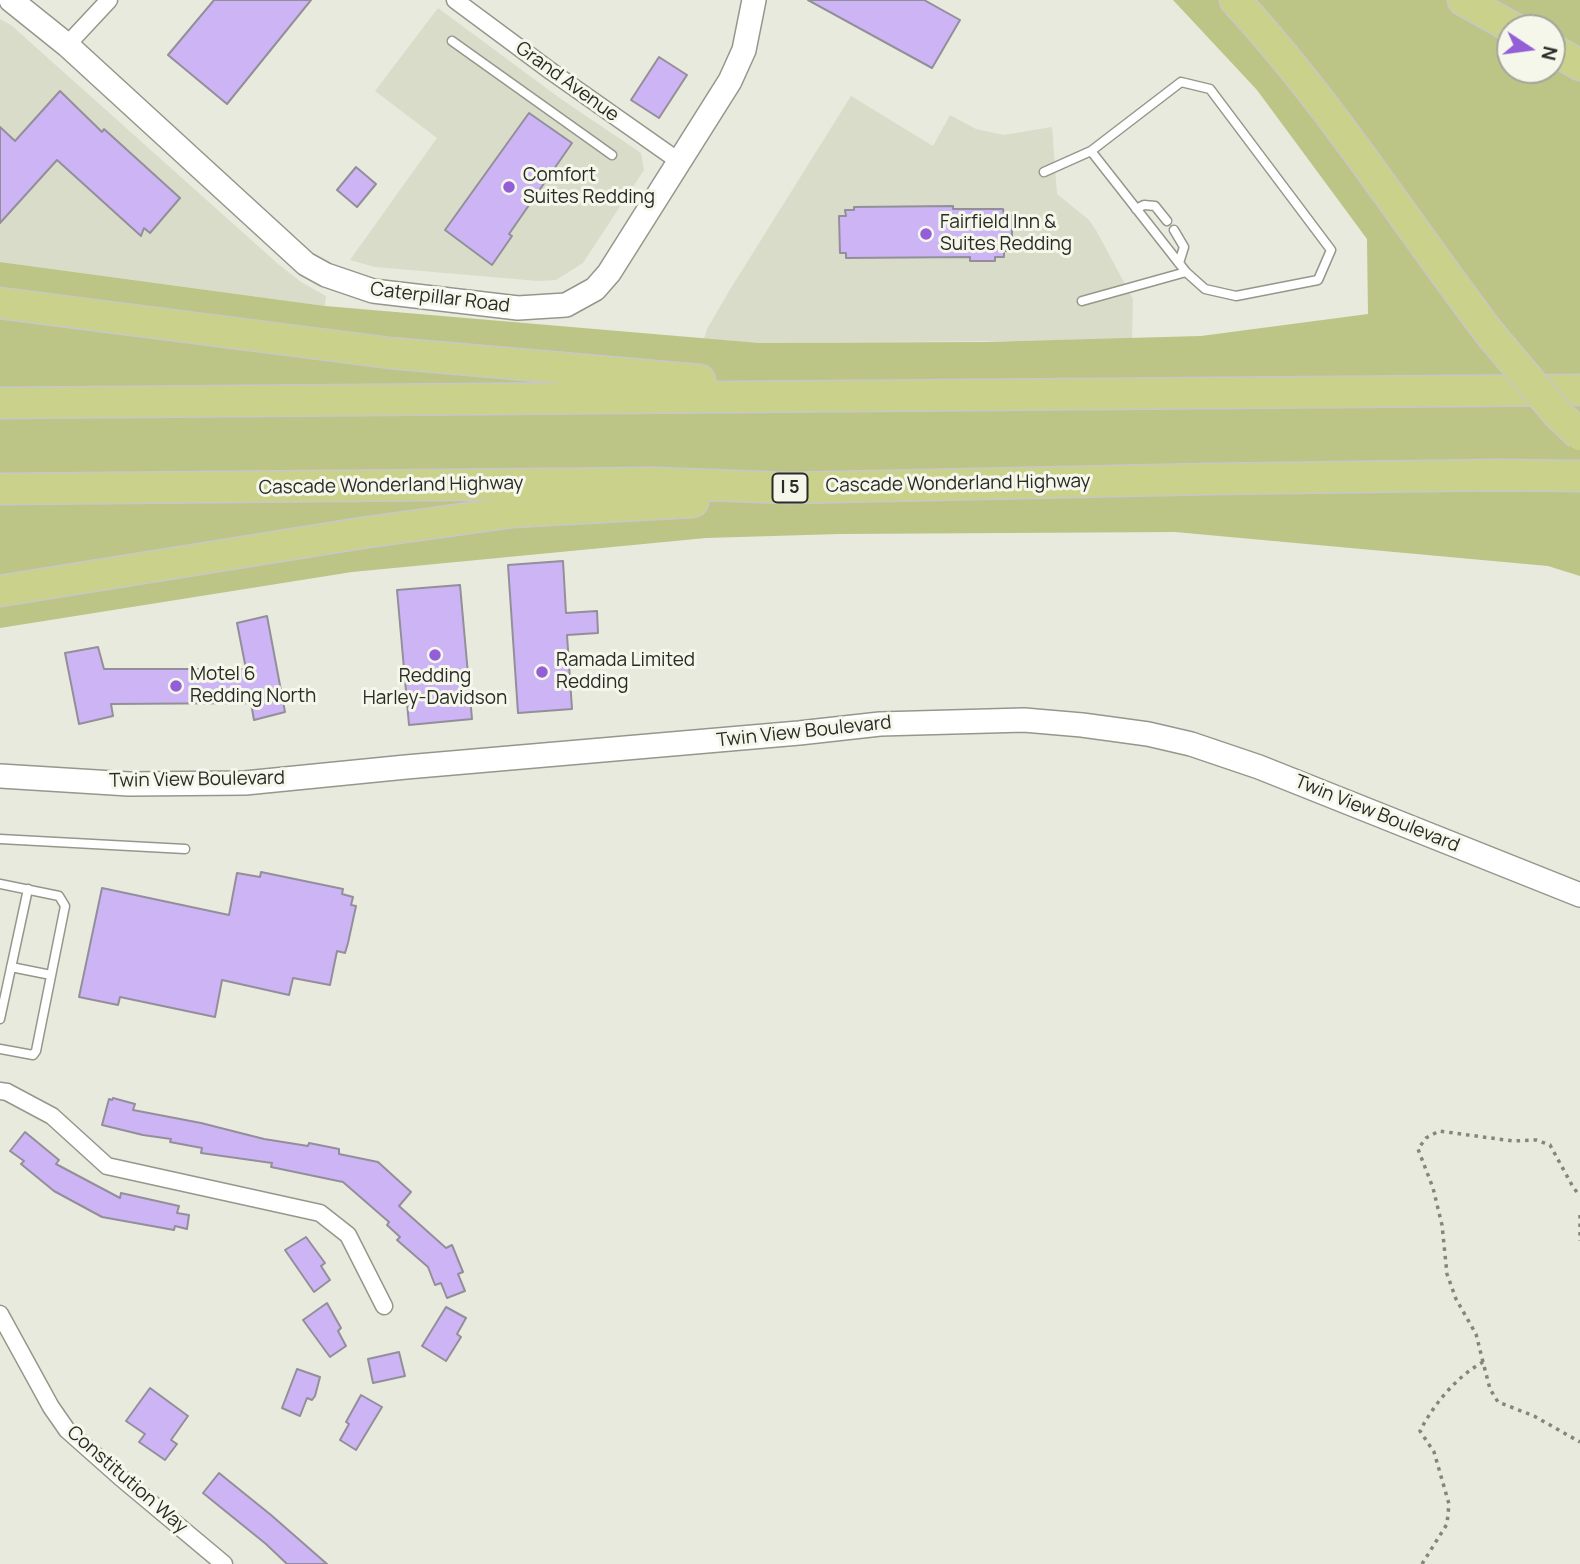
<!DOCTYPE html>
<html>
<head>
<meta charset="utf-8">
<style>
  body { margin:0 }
  #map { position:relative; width:1580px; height:1564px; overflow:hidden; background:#e8eadd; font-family:Manrope,sans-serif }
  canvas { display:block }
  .north { position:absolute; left:1496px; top:14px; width:70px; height:70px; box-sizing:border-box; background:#f5f7eb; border:2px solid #a4a59c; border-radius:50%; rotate:103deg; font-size:19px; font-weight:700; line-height:28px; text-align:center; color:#2a2a26 }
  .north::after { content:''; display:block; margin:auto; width:24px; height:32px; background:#945ed7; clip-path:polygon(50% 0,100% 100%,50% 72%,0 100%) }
</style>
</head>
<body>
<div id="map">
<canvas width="1580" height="1564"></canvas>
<div class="north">N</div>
</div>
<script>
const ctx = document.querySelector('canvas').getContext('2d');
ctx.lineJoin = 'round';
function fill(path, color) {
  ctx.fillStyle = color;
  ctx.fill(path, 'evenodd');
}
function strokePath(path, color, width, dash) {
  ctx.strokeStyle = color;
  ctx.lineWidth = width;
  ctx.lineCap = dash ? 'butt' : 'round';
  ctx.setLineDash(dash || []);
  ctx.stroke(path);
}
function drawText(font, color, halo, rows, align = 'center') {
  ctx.font = font + ' Manrope,sans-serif';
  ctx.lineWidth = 6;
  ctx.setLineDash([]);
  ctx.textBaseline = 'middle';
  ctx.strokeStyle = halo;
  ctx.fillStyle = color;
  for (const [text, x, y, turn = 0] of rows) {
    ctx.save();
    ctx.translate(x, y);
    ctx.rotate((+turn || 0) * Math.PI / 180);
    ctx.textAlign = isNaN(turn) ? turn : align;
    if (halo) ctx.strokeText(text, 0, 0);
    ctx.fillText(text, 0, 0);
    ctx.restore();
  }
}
const built = new Path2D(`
  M438 8 561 99 641 153 644 170 583 263 556 280 538 281 375 267 350 260 437 138 375 91Z
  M0 19 11 25 277 263 301 282 326 296 325 306 0 262Z
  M851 96 933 146 950 115 976 129 1004 135 1052 127 1057 194 1089 220 1097 232 1133 299 1132 340 759 343 704 339 707 329 731 288Z`);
const green = new Path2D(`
  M1173 0H1580V576L1548 566 1175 532 839 534 706 538 352 572 0 628V262L325 306 759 343 984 342 1201 336 1368 314 1367 239 1257 90ZM1510 28H1552V70H1510Z`);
const building = new Path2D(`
  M214 0H311L227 104 168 55Z
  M808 0H924L960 20 932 68Z
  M659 57 687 75 659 118 631 100Z
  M60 91 102 132 104 129 180 198 150 233 144 228 141 236 57 160 0 223V127L15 141Z
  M529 113 572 143 509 234 512 236 492 265 445 230Z
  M356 167 376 184 357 207 337 190Z
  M953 206V209H1003L1004 215H1012V251H1004V257H995V261H970V257L846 258V253H840L839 216H846L845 210H854V207Z
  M563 561 566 613 597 611 598 633 567 635 572 709 518 713 508 565Z
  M460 585 472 719 409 725 397 590Z
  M267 616 285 712 254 720 251 703 111 704 113 716 79 724 65 653 98 647 104 669H246L237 623Z
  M261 872 343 889 342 894 353 897 351 905 356 906 348 943 345 953 337 951 330 985 293 978 289 995 222 980 215 1017 120 997 118 1005 79 997 102 888 229 915 237 873 260 877Z
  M113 1098 135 1104 133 1110 201 1123 264 1139 308 1146 309 1143 339 1149V1154L378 1162 411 1192 399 1206 446 1248 452 1245 463 1272 458 1274 465 1291 447 1298 441 1283 435 1285 428 1267 397 1240 400 1237 387 1225 389 1222 343 1182 271 1167 272 1163 201 1153 202 1148 170 1142 171 1139 143 1135 102 1125 109 1099 112 1100Z
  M25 1132 59 1160 56 1164 120 1198 121 1193 179 1206 177 1213 189 1215 187 1229 175 1226 174 1230 102 1217 54 1191 21 1164 24 1161 10 1151Z
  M306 1237 325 1263 321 1266 330 1280 314 1292 285 1250Z
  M327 1303 341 1328 338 1331 346 1346 330 1357 303 1320Z
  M446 1307 466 1318 457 1334 461 1337 446 1361 422 1346Z
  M399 1352 405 1376 373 1383 368 1359Z
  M297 1369 320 1377 315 1396 312 1400 307 1398 300 1416 282 1408Z
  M150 1388 188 1416 171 1440 177 1444 165 1460 139 1442 145 1434 126 1421Z
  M361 1395 382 1407 356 1450 340 1440 349 1424 346 1422Z
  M219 1473 271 1515 327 1564H287L266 1544 203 1493Z`);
const path = new Path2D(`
  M1580 1215V1241
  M1483 1362 1476 1334 1456 1299 1447 1274 1442 1225 1433 1188 1418 1149 1426 1138 1439 1131 1513 1141 1536 1140 1550 1145 1573 1187 1580 1196
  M1422 1564 1447 1524 1449 1504 1434 1452 1420 1431C1434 1404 1456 1377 1483 1362L1490 1389 1498 1402 1534 1416 1580 1442`);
const lane = new Path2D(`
  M452 41 612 155
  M1091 151 1186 272
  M1044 172 1091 151 1181 82 1210 89 1331 250 1318 280 1236 296 1205 289 1186 272 1082 301
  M1136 209 1144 205 1155 206 1167 221
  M1174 230 1184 247 1179 263
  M0 839 185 849
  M0 884 59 896 65 906 36 1051 33 1055 0 1049
  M11 967 51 975
  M0 1019 28 889`);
const street = new Path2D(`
  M455 0 552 72 680 162
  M67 45 109 0
  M0 1091 7 1092 52 1116 107 1166 320 1213 348 1235 384 1306
  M0 1314 51 1407 67 1430 120 1477 224 1564`);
const secondary = new Path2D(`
  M11 0 67 45 306 264 326 275 373 291 518 308 566 305 595 289 609 273 730 81 744 50 754 0
  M0 776 129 784 245 783 406 767 799 733 880 724 1024 720 1082 725 1148 734 1191 744 1259 767 1580 895`);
const highway = new Path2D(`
  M1235 0C1332 105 1405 222 1491 335
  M1463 0 1513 28
  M1552 49 1580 65
  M0 303 390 353 700 380
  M0 403 1580 390
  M0 489 655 483 788 488 1210 479 1499 475 1580 476
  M0 591 362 533 513 512 693 502`);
const highwayBridge = new Path2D(`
  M1491 335 1557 413 1580 435`);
const markers = [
  [509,187,7,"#945ed7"],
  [926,234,7,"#945ed7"],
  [435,655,7,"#945ed7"],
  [542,672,7,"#945ed7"],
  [176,686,7,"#945ed7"]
];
const shields = [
  [790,488,35]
];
const shieldNames = [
  ["I 5",790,488]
];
const streetNames = [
  ["Grand Avenue",567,82,36],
  ["Caterpillar Road",440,298,7],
  ["Cascade Wonderland Highway",958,484,-1],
  ["Cascade Wonderland Highway",391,486,-1],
  ["Twin View Boulevard",804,732,-6],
  ["Twin View Boulevard",197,780,-1],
  ["Twin View Boulevard",1377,814,22],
  ["Constitution Way",127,1480,41]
];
const poiNames = [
  ["Comfort",523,176],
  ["Suites Redding",523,198],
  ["Fairfield Inn &",940,223],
  ["Suites Redding",940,245],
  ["Ramada Limited",556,661],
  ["Redding",556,683],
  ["Motel 6",190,675],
  ["Redding North",190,697],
  ["Redding",435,677,"center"],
  ["Harley-Davidson",435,699,"center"]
];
fill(built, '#d9dcc9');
fill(green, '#bcc486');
fill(building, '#cdb5f5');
strokePath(building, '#938f9a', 2);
strokePath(lane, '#95978b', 11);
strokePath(street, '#95978b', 19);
strokePath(secondary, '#95978b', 26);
strokePath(highway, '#c8c8c7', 33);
strokePath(path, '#84857d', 3.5, [3.5, 5]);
strokePath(lane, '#fff', 8);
strokePath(street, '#fff', 16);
strokePath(secondary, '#fff', 23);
strokePath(highway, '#c9d18a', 30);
strokePath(highwayBridge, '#c8c8c7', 33, []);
strokePath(highwayBridge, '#c9d18a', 30);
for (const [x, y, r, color] of markers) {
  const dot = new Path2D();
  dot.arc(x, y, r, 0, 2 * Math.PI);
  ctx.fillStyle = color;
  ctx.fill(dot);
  strokePath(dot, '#f5f7eb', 2.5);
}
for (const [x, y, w] of shields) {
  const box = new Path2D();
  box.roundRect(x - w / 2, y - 14.5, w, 29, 5);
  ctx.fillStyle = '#f5f7eb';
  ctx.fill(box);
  strokePath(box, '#2a2a26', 2);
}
drawText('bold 18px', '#2a2a26', null, shieldNames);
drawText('19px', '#2a2a26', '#f5f7eb', streetNames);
drawText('19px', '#2a2a26', '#f5f7eb', poiNames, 'left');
</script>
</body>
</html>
